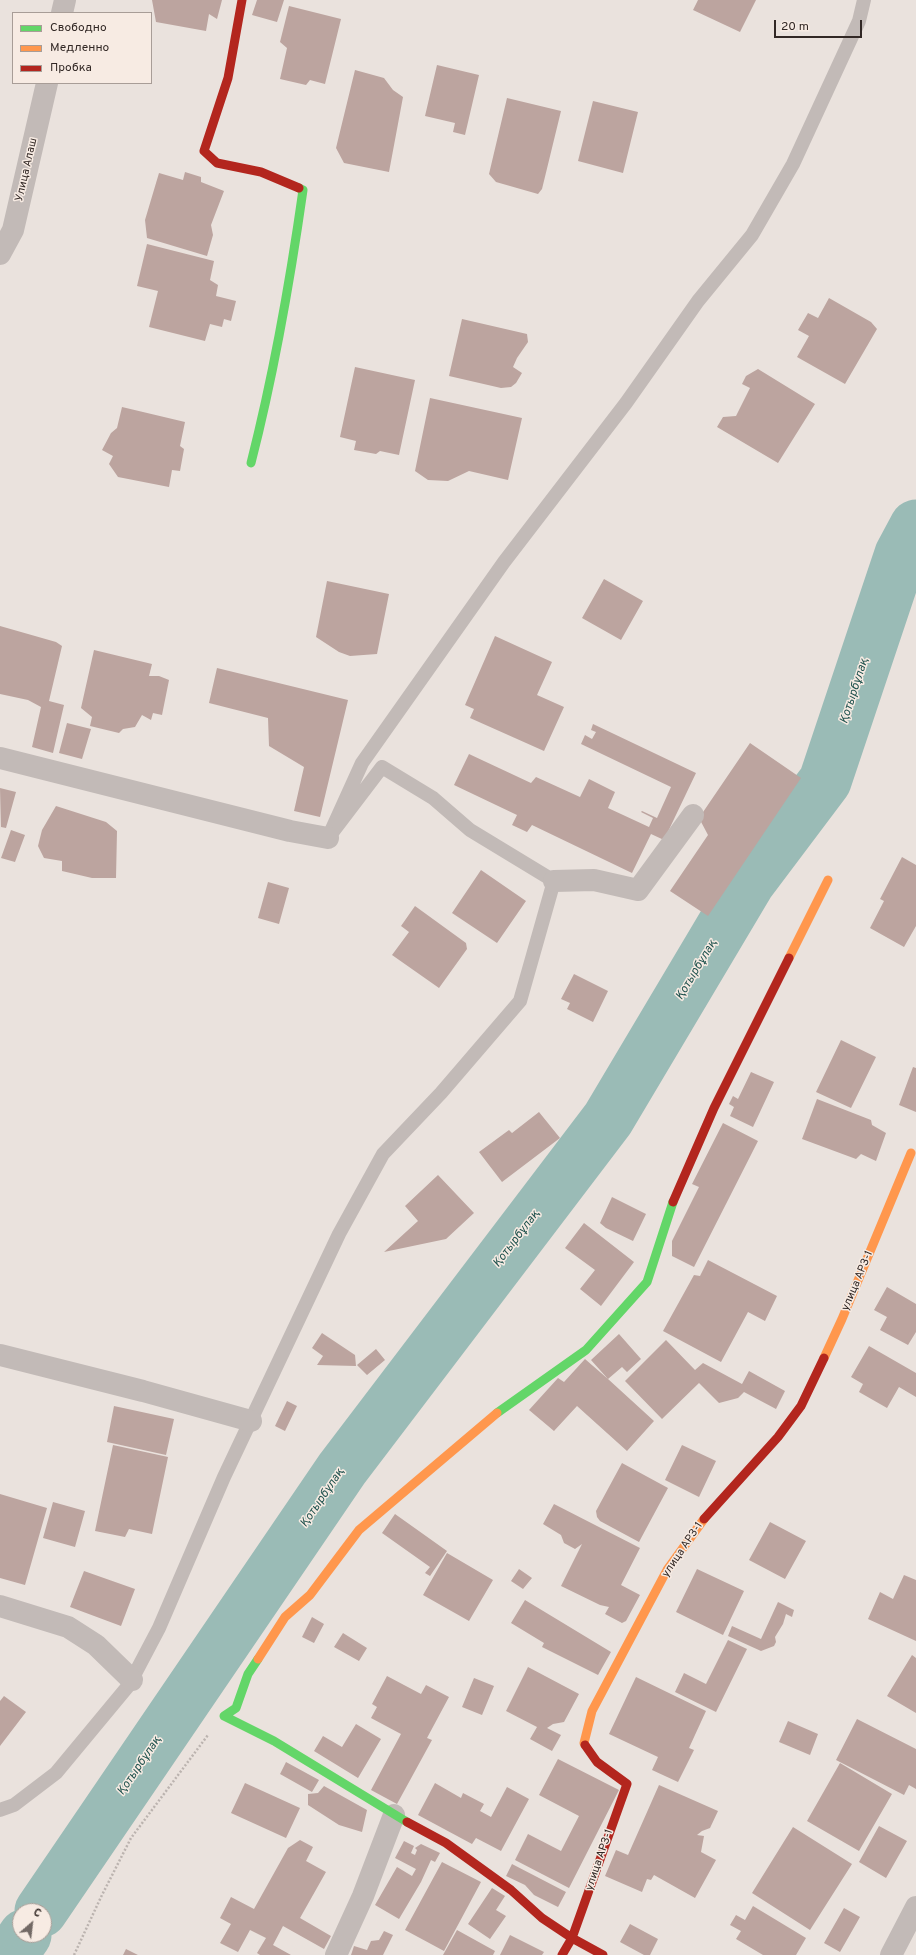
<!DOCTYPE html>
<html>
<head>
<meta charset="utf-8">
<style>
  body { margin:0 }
  #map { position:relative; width:916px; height:1955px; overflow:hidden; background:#eae2dd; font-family:Overpass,sans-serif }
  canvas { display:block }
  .legend { position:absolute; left:12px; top:12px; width:140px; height:72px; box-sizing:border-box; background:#f7ebe3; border:1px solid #a89d97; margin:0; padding:5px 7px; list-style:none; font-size:12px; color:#322825 }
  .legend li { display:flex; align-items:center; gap:8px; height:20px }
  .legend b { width:20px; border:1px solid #a89d97 }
  .north { position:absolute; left:12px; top:1903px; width:40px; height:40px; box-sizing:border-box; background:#f7ebe3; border:1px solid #a89d97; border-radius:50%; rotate:28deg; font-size:11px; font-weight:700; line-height:16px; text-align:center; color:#322825 }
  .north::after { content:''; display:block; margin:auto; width:14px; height:18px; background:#726965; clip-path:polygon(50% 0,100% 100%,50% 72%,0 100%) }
  .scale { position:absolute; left:774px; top:20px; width:88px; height:18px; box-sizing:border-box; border:2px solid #322825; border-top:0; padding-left:5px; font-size:12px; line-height:14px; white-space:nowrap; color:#322825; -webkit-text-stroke:3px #f7ebe3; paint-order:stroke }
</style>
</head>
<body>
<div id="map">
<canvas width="916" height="1955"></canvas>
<ul class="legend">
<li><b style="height:5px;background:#63d668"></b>Свободно</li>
<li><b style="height:5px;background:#ff974d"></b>Медленно</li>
<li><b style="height:5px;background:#b3261e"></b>Пробка</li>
</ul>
<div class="north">С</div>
<div class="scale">20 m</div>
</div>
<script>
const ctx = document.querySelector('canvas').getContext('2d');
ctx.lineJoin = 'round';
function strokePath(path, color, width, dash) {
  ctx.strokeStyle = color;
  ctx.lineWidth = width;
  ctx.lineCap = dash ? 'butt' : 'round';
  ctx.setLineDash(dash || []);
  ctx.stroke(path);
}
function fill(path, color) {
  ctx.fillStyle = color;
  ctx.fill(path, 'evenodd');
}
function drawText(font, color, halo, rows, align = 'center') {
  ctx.font = font + ' Overpass,sans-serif';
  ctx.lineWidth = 3;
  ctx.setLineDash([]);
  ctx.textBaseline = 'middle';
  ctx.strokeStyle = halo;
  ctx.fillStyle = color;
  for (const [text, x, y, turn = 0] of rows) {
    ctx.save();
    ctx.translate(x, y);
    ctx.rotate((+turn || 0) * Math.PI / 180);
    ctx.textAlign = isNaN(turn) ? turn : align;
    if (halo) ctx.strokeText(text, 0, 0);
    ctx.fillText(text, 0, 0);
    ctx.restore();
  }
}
const river = new Path2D(`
  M41 1911 342 1469 608 1119 749 882 825 781 901 554 916 526
  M11 1955 25 1935`);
const building = new Path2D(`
  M152 0H222L217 19 209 14 206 31 156 22Z
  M257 0H284L277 22 252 15Z
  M698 0H756L740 32 693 10Z
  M289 6 341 19 325 84 310 80 306 85 280 79 287 48 280 42Z
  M437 65 479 75 465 135 453 132 455 123 425 116Z
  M355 70 384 78 393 90 403 97 389 172 344 163 336 148Z
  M507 98 561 111 542 189 538 194 496 182 489 174Z
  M593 101 638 112 623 173 578 161Z
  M185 172 201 177V182L224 191 211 225 213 235 207 256 147 238 145 220 159 173 183 180Z
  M147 244 214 261 210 280 218 285 216 296 236 301 231 321 224 319 222 327 210 324 205 341 149 327 158 291 137 286Z
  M829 298 871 322 877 329 845 384 797 357 809 336 798 330 808 313 818 318Z
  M462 319 527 334 528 342 517 358 513 367 522 373 516 383 511 387 501 388 449 376Z
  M355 367 415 380 399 455 380 451 376 454 354 450 356 441 340 437Z
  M758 369 815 404 778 463 717 427 723 417 736 416 750 388 742 384 746 376Z
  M430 398 522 418 508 480 469 471 448 481 428 480 415 471Z
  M122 407 185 422 180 446 184 449 180 471 172 470 169 487 118 477 109 464 113 456 102 450 111 433 117 428Z
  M604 579 643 601 621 640 582 618Z
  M327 581 389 594 377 654 350 656 339 652 316 637Z
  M0 626 56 642 62 646 49 701 64 705 53 753 32 747 41 707 28 700 0 694Z
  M495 636 552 662 537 695 564 707 544 751 470 718 474 709 465 705Z
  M94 650 152 664 149 676H159L169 680 162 715 153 713 151 720 142 715 135 727 123 729 119 733 90 726 92 717 81 708Z
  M217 668 348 700 320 817 294 811 304 767 269 746 268 718 209 703Z
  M67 723 91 729 82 759 59 753Z
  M593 724 696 773 664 840 651 834 632 873 532 825 527 832 512 825 517 815 454 785 469 754 531 783 536 777 580 797 589 779 615 792 608 808 649 827 653 818 641 812 642 811 657 818 671 787 581 744 585 735 592 739 596 732 591 730Z
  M750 743 801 778 708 916 670 891 708 835 699 818Z
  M0 788 16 792 6 828 1 827V830Z
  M56 806 106 822 117 831 116 878H92L62 871V861L44 858 38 846 42 830Z
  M11 830 25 835 15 862 1 858Z
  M902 857 916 865V926L904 947 870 928 884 901 880 899Z
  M481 870 526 901 497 943 452 913Z
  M268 882 289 888 279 924 258 918Z
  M415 906 466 943 467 949 439 988 392 955 409 932 401 926Z
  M574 974 608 991 593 1022 567 1009 570 1003 561 999Z
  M841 1040 876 1057 851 1108 816 1092Z
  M913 1067 916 1068V1112L899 1105Z
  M751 1072 774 1082 753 1127 730 1116 734 1107 729 1104 733 1096 738 1099Z
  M817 1099 871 1120 872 1125 886 1133 876 1161 861 1154 856 1159 802 1139Z
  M539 1112 560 1138 502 1182 479 1152 509 1130 512 1133Z
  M723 1123 758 1141 694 1267 672 1256V1241L699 1187 692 1184Z
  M438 1175 474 1213 446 1239 384 1252 418 1221 405 1206Z
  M612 1197 646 1214 633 1241 606 1228 600 1223Z
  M584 1223 634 1262 601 1306 580 1289 595 1270 565 1248Z
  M708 1260 777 1296 765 1321 748 1312 721 1362 663 1331 694 1275 700 1276Z
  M887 1287 916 1304V1332L908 1345 880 1330 887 1317 874 1310Z
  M322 1333 355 1355 356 1366 317 1365 323 1356 312 1348Z
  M619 1334 641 1359 627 1372 622 1367 608 1379 654 1421 627 1451 577 1406 554 1431 529 1410 558 1378 564 1382 585 1359 608 1379 591 1360Z
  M666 1340 695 1370 703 1363 742 1384 749 1371 785 1391 776 1409 744 1392 738 1398 719 1403 699 1383 662 1419 625 1381Z
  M869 1346 916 1373V1397L899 1387 887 1408 859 1392 863 1384 851 1377Z
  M376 1349 385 1360 367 1375 357 1365Z
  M287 1401 297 1406 285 1431 275 1426Z
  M114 1406 174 1419 166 1455 107 1442Z
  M113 1445 168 1457 152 1534 129 1529 125 1537 95 1531Z
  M682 1445 716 1461 699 1497 665 1480Z
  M622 1463 668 1488 639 1542 600 1521 597 1517 596 1511Z
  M0 1494 47 1508 25 1585 0 1578Z
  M53 1502 85 1511 75 1547 43 1538Z
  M554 1504 640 1548 621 1585 640 1595 626 1621 622 1623 605 1614 609 1607 600 1605 561 1586 582 1544 575 1549 564 1543 561 1535 543 1524Z
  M395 1514 447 1551 430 1576 425 1573 430 1567 382 1533Z
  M770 1522 806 1541 785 1579 749 1560Z
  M447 1553 493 1580 469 1621 423 1595Z
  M519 1569 532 1578 523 1589 511 1581Z
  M697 1569 744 1591 723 1635 676 1612Z
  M84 1571 135 1589 121 1626 70 1607Z
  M904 1575 916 1580V1641L868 1619 880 1592 893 1599Z
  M525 1600 611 1652 598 1675 542 1647 544 1643 511 1623Z
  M778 1602 794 1610 792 1617 786 1614 783 1624 775 1637 776 1642 774 1646 761 1651 728 1636 732 1626 761 1639Z
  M312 1617 324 1624 314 1643 302 1637Z
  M343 1633 367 1648 359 1661 334 1647Z
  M728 1640 747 1649 716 1712 675 1692 684 1673 706 1684Z
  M912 1655 916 1658V1713L887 1696Z
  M528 1667 579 1694 564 1722 553 1724 547 1728 561 1735 552 1751 530 1739 537 1727 506 1711Z
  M387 1676 421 1694 426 1685 449 1697 427 1738 432 1740 397 1804 371 1790 401 1734 371 1718 377 1707 372 1704Z
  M636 1677 706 1711 689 1748 694 1750 678 1782 652 1770 658 1757 609 1734Z
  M474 1678 494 1686 482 1715 462 1707Z
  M4 1696 26 1712 0 1746V1701Z
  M857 1719 916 1749V1789L909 1785 904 1795 836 1760Z
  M788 1721 818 1734 810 1755 779 1742Z
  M356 1724 381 1739 358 1778 314 1751 323 1736 342 1747Z
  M558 1759 619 1790 569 1888 515 1860 528 1834 561 1851 579 1816 539 1795Z
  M286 1762 319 1780 312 1792 280 1774Z
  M840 1763 892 1794 859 1851 807 1821Z
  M245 1783 300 1808 286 1838 231 1813Z
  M435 1783 461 1798 463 1793 484 1804 480 1811 491 1817 507 1787 529 1799 501 1851 476 1838 472 1844 418 1815Z
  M659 1785 718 1811 710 1828 702 1831 697 1835 704 1836 701 1852 716 1860 695 1898 654 1875 651 1880 647 1879 642 1892 605 1876 616 1850 628 1855Z
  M324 1786 367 1810 362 1832 339 1825 308 1805V1794L318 1793Z
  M879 1826 907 1841 886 1878 859 1862Z
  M793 1827 852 1864 810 1930 752 1893Z
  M300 1840 313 1847 306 1861 326 1872 300 1918 331 1936 324 1949 283 1926 273 1945 291 1955H260L257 1953 266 1938 250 1930 238 1952 220 1943 231 1924 220 1918 231 1897 254 1909 288 1848Z
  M404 1841 414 1846 411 1853 415 1855 417 1850 415 1848 421 1844 440 1853 435 1862 431 1860 421 1882 399 1919 375 1905 397 1867 412 1876 416 1869 395 1858Z
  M442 1862 481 1882 444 1951 405 1930Z
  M512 1864 566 1892 558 1907 534 1895 525 1885 506 1876Z
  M492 1888 505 1896 496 1910 506 1916 490 1939 468 1924Z
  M753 1906 806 1938 796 1955H763L736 1939 741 1931 730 1925 736 1915 745 1920Z
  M844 1908 860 1917 840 1952 824 1943Z
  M630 1924 658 1939 650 1955H644L620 1942Z
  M457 1930 495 1951 493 1955H443Z
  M384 1931 393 1935 383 1955H351L354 1946 367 1950 371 1941 379 1940Z
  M510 1935 544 1952 542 1955H500Z
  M126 1949 138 1955H123Z`);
const path = new Path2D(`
  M74 1955 101 1897 131 1838 208 1735`);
const lane = new Path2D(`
  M0 1810 14 1805 56 1773 129 1685 159 1628 224 1477 339 1234 383 1154 441 1093 520 1001 554 881 470 830 433 798 382 767 328 838 362 763 504 562 626 403 698 301 752 235 793 164 859 21 864 0`);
const street = new Path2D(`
  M62 13 65 0
  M0 254 13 230 47 83
  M0 758 290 831 328 838
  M554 881 594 880 638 890 693 815
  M0 1355 143 1391 251 1421
  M0 1606 68 1627 96 1645 132 1680
  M336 1955 363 1896 394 1815
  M891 1955 916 1907`);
const fast = new Path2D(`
  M251 463C274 373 290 282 303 190L299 188
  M497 1413 586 1350 647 1282 673 1202
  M258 1659 248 1674 236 1708 224 1716 274 1741 407 1822`);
const slow = new Path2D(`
  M789 958 828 880
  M824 1358 842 1319 911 1153
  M258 1659 285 1617 310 1595 359 1530 497 1413
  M585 1745 584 1743 592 1711 667 1570 704 1519`);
const jam = new Path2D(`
  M242 0 228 78 204 151 217 163 261 172 299 188
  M673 1202 714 1108 789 958
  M704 1519 778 1437 801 1406 824 1358
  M407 1822 446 1843 511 1890 542 1918 572 1938 603 1955
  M562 1955 572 1938 627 1784 597 1762 585 1745`);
const streetNames = [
  ["Улица Алаш",27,170,-77],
  ["улица АРЗ-1",858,1281,-67],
  ["улица АРЗ-1",683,1550,-56],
  ["улица АРЗ-1",600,1860,-71]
];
const waterNames = [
  ["Қотырбұлақ",855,691,-72],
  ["Қотырбұлақ",697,970,-59],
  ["Қотырбұлақ",517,1239,-53],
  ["Қотырбұлақ",323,1498,-56],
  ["Қотырбұлақ",140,1766,-56]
];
strokePath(river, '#9abbb6', 53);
fill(building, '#bca49f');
strokePath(path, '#bbb3af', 2.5, [2, 2]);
strokePath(lane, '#c2bab7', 14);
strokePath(street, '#c2bab7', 22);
strokePath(fast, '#63d668', 9);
strokePath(slow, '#ff974d', 9);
strokePath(jam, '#b3261e', 9);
drawText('11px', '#322825', '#f7ebe3', streetNames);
drawText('italic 12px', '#1e514d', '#f7ebe3', waterNames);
</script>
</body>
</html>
